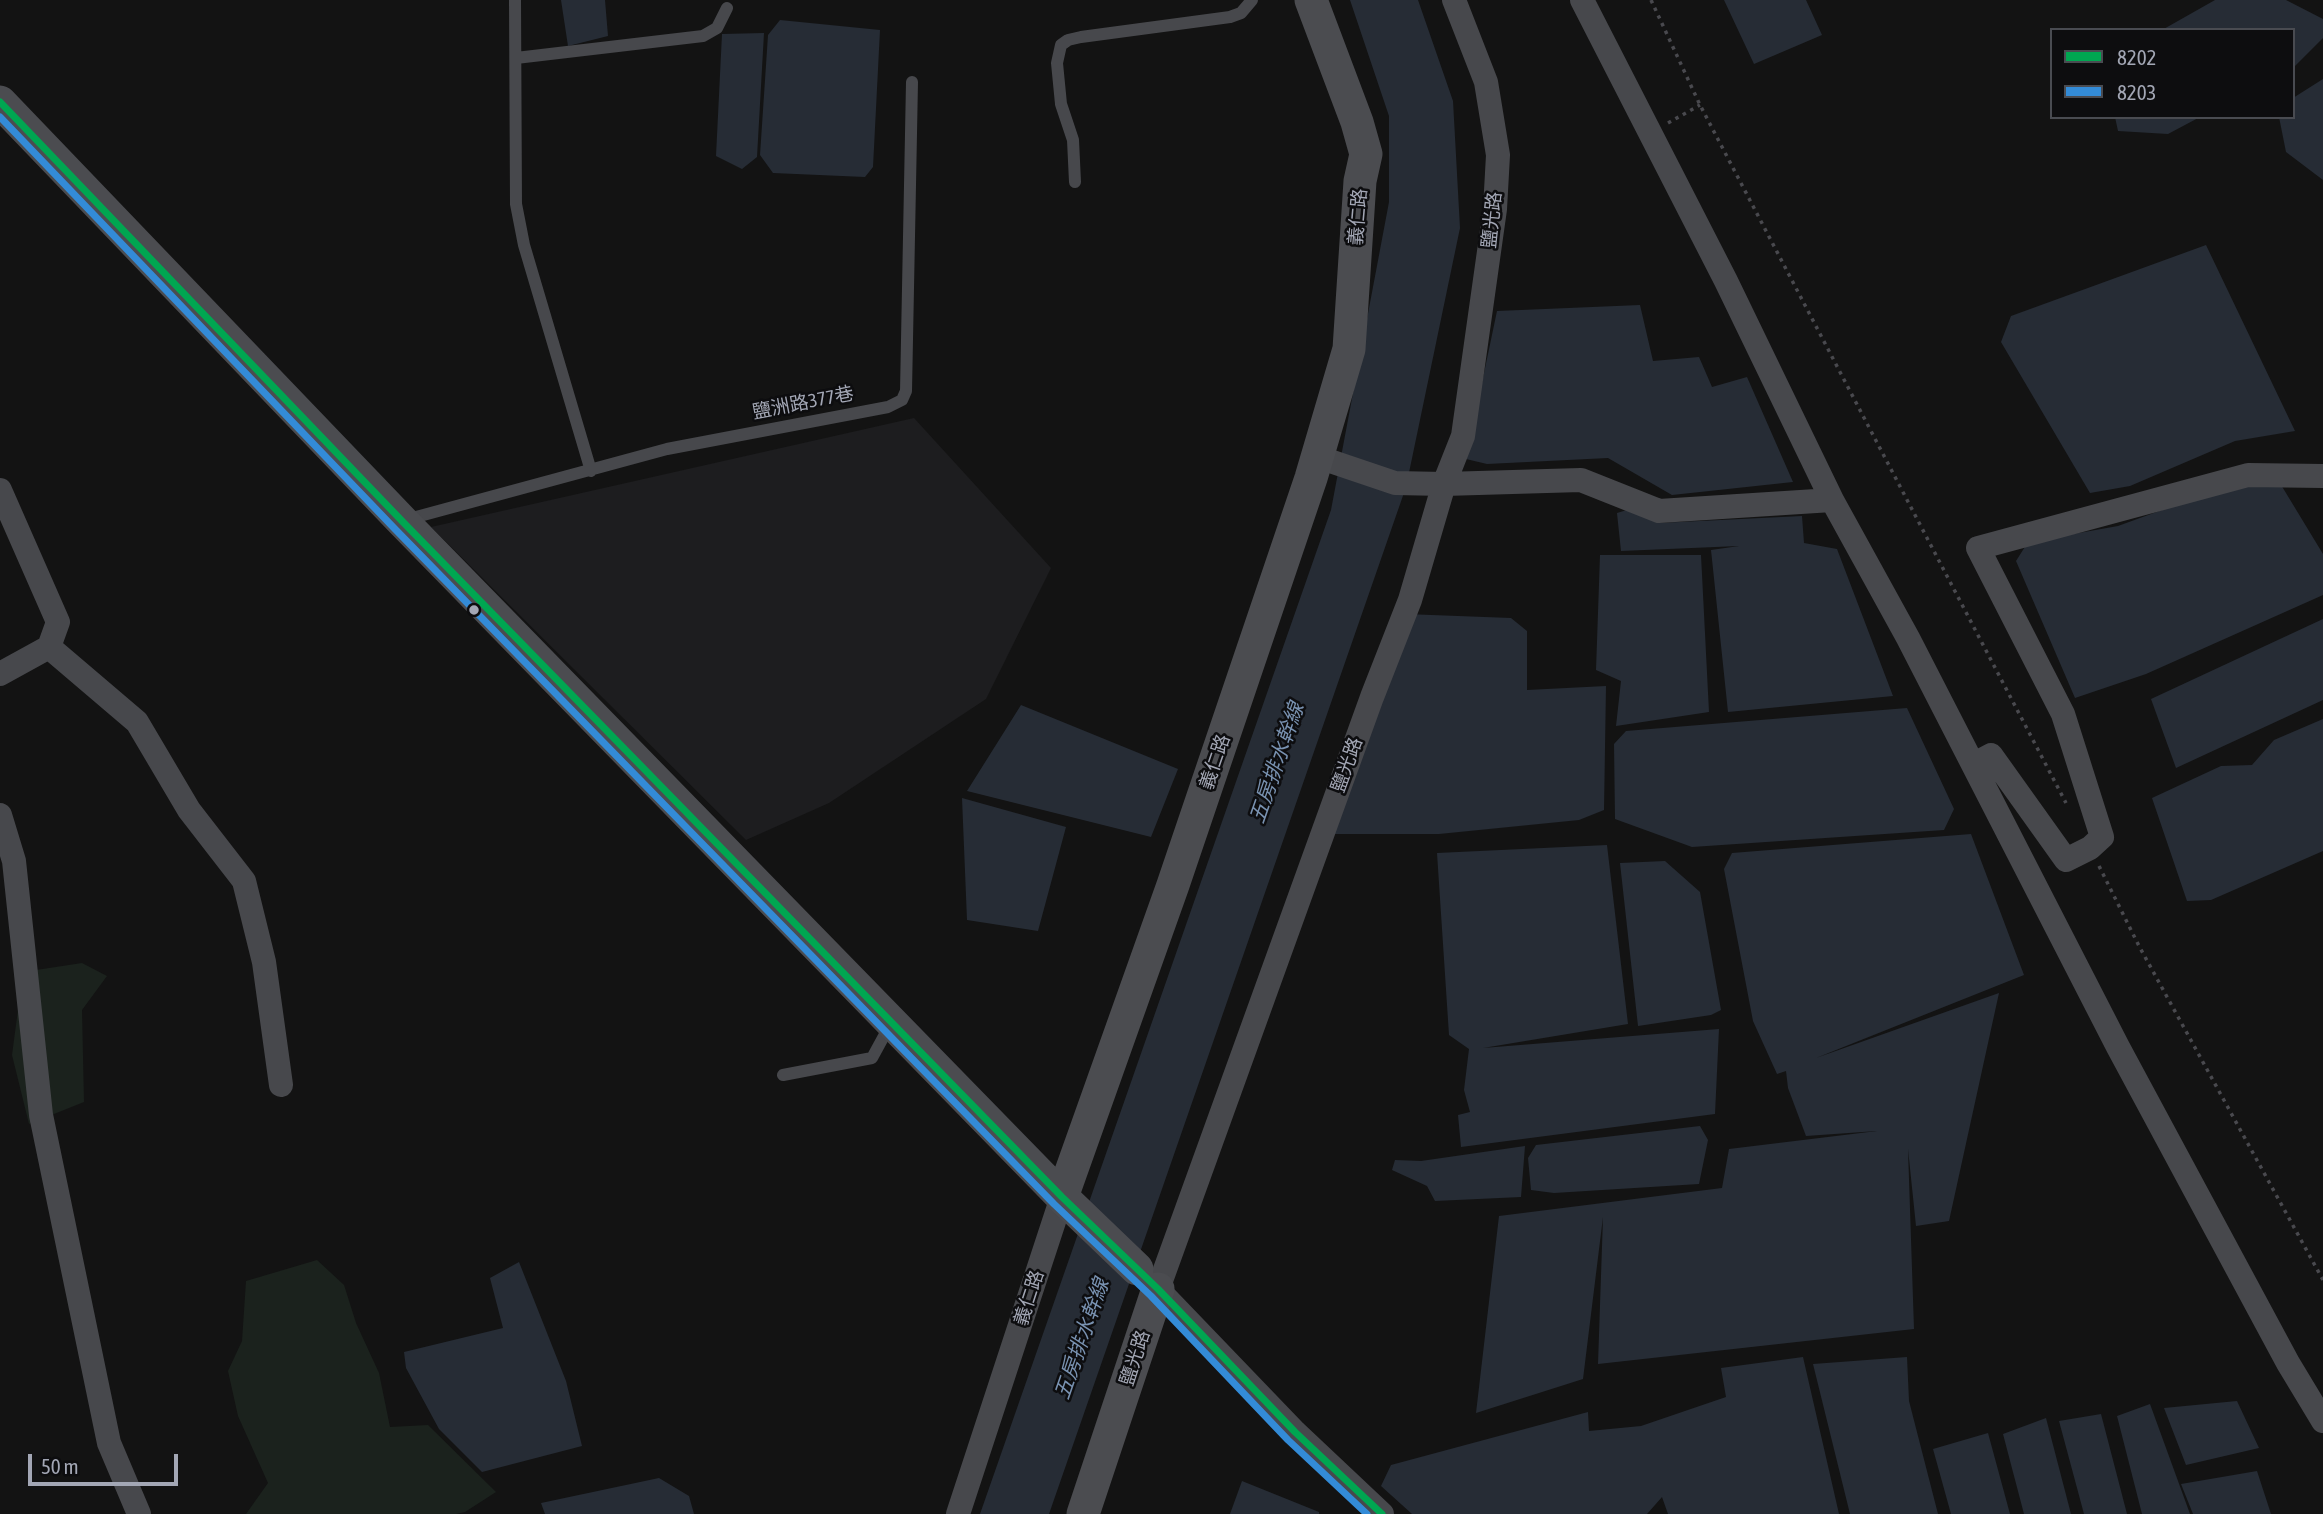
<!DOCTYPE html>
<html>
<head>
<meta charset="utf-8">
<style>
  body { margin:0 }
  #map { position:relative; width:2323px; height:1514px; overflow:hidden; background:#131313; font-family:"Asap Condensed",sans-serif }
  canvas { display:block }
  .legend { position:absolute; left:2050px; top:28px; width:245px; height:91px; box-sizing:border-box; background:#0d0d0f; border:2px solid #494b51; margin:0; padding:9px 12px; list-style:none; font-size:21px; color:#a3a7b5 }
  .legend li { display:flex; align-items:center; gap:14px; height:35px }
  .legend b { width:35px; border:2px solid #494b51 }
  .scale { position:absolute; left:28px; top:1454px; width:150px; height:32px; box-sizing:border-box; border:4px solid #a3a7b5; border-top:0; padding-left:9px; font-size:21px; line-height:24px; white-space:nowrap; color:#a3a7b5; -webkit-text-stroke:5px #0d0d0f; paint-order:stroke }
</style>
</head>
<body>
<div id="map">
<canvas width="2323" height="1514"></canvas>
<ul class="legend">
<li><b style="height:9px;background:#00a651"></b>8202</li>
<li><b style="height:9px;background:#338bd7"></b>8203</li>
</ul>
<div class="scale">50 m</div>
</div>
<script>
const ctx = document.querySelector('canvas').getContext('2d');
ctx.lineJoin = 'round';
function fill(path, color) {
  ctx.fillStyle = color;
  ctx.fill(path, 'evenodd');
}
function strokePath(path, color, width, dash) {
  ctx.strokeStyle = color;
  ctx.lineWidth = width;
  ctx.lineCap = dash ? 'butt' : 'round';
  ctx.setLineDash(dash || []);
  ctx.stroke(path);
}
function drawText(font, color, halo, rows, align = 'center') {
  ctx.font = font + ' "Asap Condensed","Noto Sans TC",sans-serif';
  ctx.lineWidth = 5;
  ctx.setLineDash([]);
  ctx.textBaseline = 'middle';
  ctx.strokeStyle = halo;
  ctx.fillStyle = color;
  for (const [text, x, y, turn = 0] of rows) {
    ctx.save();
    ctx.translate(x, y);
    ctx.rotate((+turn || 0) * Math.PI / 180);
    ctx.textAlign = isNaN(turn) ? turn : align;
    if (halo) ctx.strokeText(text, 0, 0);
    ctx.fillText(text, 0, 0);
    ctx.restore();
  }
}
const built = new Path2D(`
  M914 418 1051 568 986 699 829 803 746 840 431 527Z`);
const green = new Path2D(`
  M82 963 107 976 82 1010 84 1102 29 1124 12 1055 23 972Z
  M317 1260 344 1285 356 1323 379 1373 390 1427 428 1425 496 1492 465 1512 456 1514H246L268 1483 238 1416 228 1371 242 1341 246 1281Z`);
const water = new Path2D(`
  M561 0H605L608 36 568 46Z
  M1350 0H1418L1453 101 1460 228 1406 487 1049 1514H980L1331 510 1389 202V116Z
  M1724 0H1806L1822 35 1754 64Z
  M2215 0H2286L2323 19V38L2293 68V30H2162Z
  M780 20 880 30 873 167 865 177 773 173 760 155 768 35Z
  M764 33 757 157 742 169 716 156 722 34Z
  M2323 79V180L2286 152 2279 117H2293V98Z
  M2115 117H2200L2168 134 2118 131Z
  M2206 245 2295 431 2235 441 2130 486 2090 493 2001 342 2011 316Z
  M1640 305 1653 361 1699 357 1712 387 1747 377 1793 482 1672 495 1608 458 1487 464 1466 459 1497 311Z
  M2272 470 2323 554V595L2146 674 2075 698 2016 561 2028 542 2118 526Z
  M1630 509 1659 523 1802 516 1804 543 1837 549 1893 696 1728 712 1711 550 1739 546 1621 551 1617 513Z
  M1600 555H1701L1709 712 1616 726 1621 681 1596 670Z
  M1405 614 1511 618 1527 631V690L1606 686 1604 810 1579 820 1439 834H1334Z
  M2323 619V700L2176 768 2151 699Z
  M1021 705 1178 769 1151 837 967 791Z
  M1907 708 1954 809 1944 830 1692 847 1615 819 1614 744 1626 731Z
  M2323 719V851L2211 900 2187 901 2152 798 2221 766 2252 765 2274 740Z
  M962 798 1066 827 1038 931 967 920Z
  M1971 834 2024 975 1816 1058 1999 993 1949 1221 1916 1226 1908 1149 1914 1329 1598 1364 1603 1217 1583 1379 1476 1413 1499 1216 1722 1188 1729 1149 1877 1131 1806 1136 1788 1088 1786 1071 1777 1074 1753 1021 1724 869 1732 853Z
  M1607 845 1628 1024 1483 1048 1719 1029 1715 1114 1461 1147 1458 1115 1470 1112 1464 1090 1469 1049 1449 1035 1437 853Z
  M1665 861 1700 892 1721 1010 1711 1015 1638 1026 1620 863Z
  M1700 1126 1708 1140 1699 1184 1554 1193 1531 1190 1528 1158 1536 1145Z
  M1525 1146 1521 1197 1435 1201 1427 1186 1392 1170 1395 1160 1421 1161Z
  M519 1262 566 1381 582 1446 482 1472 439 1429 406 1368 404 1352 503 1328 490 1278Z
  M1803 1357 1839 1514H1668L1662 1497 1647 1514H1412L1381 1486 1391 1465 1588 1412 1589 1431 1641 1426 1726 1397 1721 1368Z
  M1907 1357 1909 1401 1938 1514H1850L1813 1364Z
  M2237 1401 2259 1448 2186 1465 2164 1408Z
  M2150 1404 2190 1514H2142L2117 1416Z
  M2101 1414 2127 1514H2084L2059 1421Z
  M2046 1418 2071 1514H2024L2003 1434Z
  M1988 1433 2010 1514H1951L1933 1449Z
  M2257 1471 2271 1514H2193L2181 1484Z
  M659 1478 689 1496 694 1514H545L541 1503Z
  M1242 1481 1319 1512V1514H1230Z`);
const path = new Path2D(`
  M1651 0 1700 105 2066 803
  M1668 123 1700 105
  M2099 866 2139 946 2323 1280`);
const lane = new Path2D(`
  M515 0 516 204 524 245 591 471
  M516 58 703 36 717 28 727 8
  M1075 182 1073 140 1061 104 1057 63 1061 45 1068 40 1081 37 1230 17 1241 13 1252 0
  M405 520 667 449 888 407 902 400 906 391 912 82
  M783 1075 872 1058 890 1025`);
const street = new Path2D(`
  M1582 0 1726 281 1832 500 1908 638 2118 1047 2288 1363 2323 1421
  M1318 457 1395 483 1444 484 1581 480 1659 511 1832 500
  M0 490 58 622 49 647 0 674
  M49 647 137 722 189 810 244 881 264 962 281 1085
  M1974 764 1991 755 2066 860 2090 848 2102 837 2063 714 1978 548 2248 475 2323 476
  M0 815 14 861 41 1115 109 1443 139 1514
  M1148 1279 1295 1432 1382 1514
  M1158 1289 1372 697 1410 600 1444 484 1463 436 1495 209 1498 155 1486 82 1454 0
  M958 1514 1062 1197`);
const secondary = new Path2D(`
  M0 102 402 521 1062 1197 1137 1269
  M1062 1197 1173 885 1311 478 1349 349 1360 181 1366 154 1357 122 1311 0
  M1083 1514 1158 1289`);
const bus1 = new Path2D(`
  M0 102 402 521 1062 1197 1158 1289 1295 1432 1382 1514`);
const bus2 = new Path2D(`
  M0 117 394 528 1054 1204 1151 1296 1288 1440 1367 1514`);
const markers = [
  [474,610,6,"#a3a7b5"]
];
const streetNames = [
  ["義仁路",1358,217,-85],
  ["鹽光路",1492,220,-84],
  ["鹽洲路377巷",803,403,-11],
  ["義仁路",1215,762,-71],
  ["鹽光路",1347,765,-70],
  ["義仁路",1029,1298,-72],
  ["鹽光路",1135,1358,-72]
];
const waterNames = [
  ["五房排水幹線",1277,763,-71],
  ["五房排水幹線",1082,1339,-71]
];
fill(built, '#1d1d1f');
fill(green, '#1b221d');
fill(water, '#262c35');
strokePath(path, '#49494e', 3.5, [3.5, 5]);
strokePath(lane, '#47484c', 12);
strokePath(street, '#47484c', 24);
strokePath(secondary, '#4b4c50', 33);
strokePath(bus1, '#00a651', 7);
strokePath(bus2, '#338bd7', 7);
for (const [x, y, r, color] of markers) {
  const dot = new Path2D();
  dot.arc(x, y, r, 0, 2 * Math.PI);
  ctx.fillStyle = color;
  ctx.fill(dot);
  strokePath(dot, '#0d0d0f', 2.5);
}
drawText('19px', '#a3a7b5', '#0d0d0f', streetNames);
drawText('italic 21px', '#7992b1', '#0d0d0f', waterNames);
</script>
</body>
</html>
